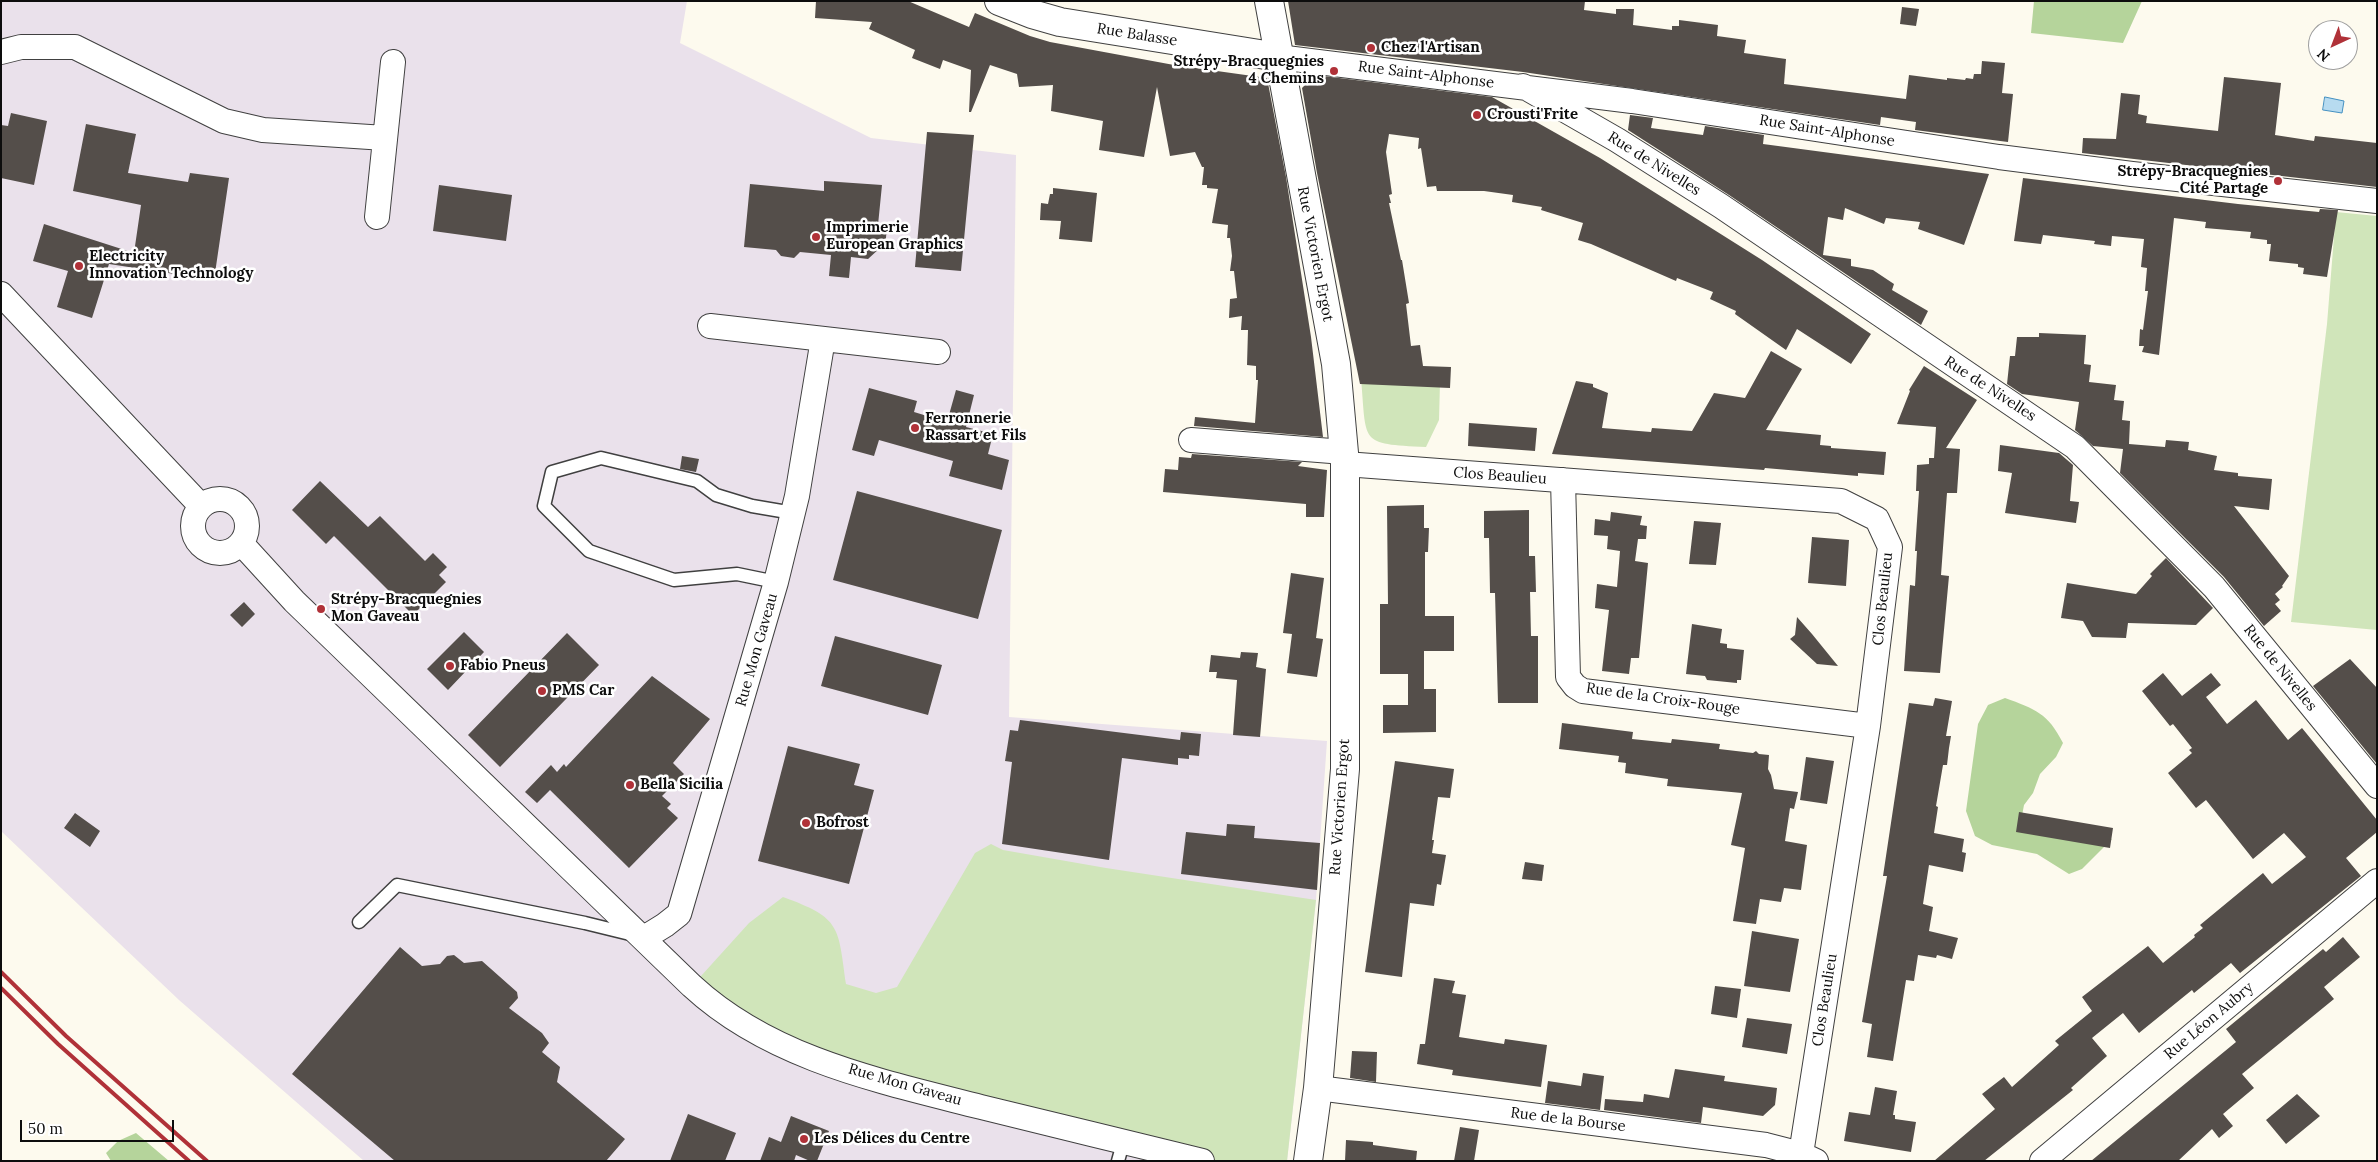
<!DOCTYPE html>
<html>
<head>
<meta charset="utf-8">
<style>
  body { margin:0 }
  #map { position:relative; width:2378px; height:1162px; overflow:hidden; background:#fdfaee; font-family:Lora,serif }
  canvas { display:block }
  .frame { position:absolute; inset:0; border:2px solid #0d0d0d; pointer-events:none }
  .north { position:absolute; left:2308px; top:20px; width:50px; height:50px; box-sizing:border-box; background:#fff; border:1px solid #9e9e9e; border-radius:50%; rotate:223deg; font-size:14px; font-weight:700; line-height:20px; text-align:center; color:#0d0d0d }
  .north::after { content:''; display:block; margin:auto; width:18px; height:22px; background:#b03138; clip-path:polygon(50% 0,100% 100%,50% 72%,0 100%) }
  .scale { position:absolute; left:20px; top:1120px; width:154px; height:22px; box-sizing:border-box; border:2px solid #0d0d0d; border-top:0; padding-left:6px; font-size:15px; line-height:18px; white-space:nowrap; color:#0d0d0d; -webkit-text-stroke:4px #fff; paint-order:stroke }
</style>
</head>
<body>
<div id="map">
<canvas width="2378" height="1162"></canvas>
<div class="frame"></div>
<div class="north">N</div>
<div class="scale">50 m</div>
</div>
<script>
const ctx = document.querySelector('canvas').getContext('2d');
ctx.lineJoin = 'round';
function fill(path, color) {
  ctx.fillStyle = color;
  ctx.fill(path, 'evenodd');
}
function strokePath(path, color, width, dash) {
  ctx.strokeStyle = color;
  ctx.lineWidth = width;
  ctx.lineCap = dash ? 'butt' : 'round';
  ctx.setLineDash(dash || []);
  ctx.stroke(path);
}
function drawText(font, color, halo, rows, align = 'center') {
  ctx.font = font + ' Lora,serif';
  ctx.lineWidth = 5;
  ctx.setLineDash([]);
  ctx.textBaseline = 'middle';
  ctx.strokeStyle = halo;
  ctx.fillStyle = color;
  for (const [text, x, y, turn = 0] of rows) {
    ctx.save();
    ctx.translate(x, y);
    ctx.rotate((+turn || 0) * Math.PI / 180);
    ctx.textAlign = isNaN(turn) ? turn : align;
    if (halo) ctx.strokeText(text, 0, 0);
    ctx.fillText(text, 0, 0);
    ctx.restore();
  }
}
const industrial = new Path2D(`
  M1 1H687L680 43 871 138 1016 155 1009 717 1327 741 1316 900 1287 1161H364L179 1000 1 831Z`);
const green = new Path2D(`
  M2336 212 2377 216V630L2291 622 2327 324Z
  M1361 379 1440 383 1439 420 1426 447C1358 444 1367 443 1361 379Z
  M991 844 1003 850 1106 868 1316 900 1287 1161H1202L810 1058 692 986 749 923 783 897C841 918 838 926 846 984L876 993 897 987 975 853Z`);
const forest = new Path2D(`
  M2034 1H2142L2123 43 2031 33Z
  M2005 698C2035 709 2048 713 2063 743L2056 757 2040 774 2033 793 2024 805 2021 821 2112 839 2082 869 2069 874 2037 854 1992 845 1975 836 1966 811 1978 724 1988 705Z
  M136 1133 169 1161H111L106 1153 118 1141Z`);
const water = new Path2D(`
  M2325 97 2344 101 2342 113 2323 110Z`);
const building = new Path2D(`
  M816 1H908L969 27 975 13 1030 36 1050 42 1174 65 1267 78 1286 177 1311 337 1323 437 1194 426 1195 417 1255 423 1258 380H1256V366L1247 365 1248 330H1241L1242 316 1229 318 1230 299 1237 298 1234 271H1230L1232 256 1230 238H1227L1228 225 1212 223 1218 189 1207 188V185H1202L1204 167H1202L1195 152 1170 156 1157 87 1144 157 1099 150 1103 121 1051 111 1053 85 1019 87 1017 74 990 65 971 112H969L971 70 943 60 940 69 912 58 915 50 869 29 872 22 815 18Z
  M1288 1H1585L1584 10 1616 14V9H1634L1633 25 1672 30V26H1679V20L1718 25 1717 36 1746 40 1744 53 1786 59 1784 84 1906 99 1909 75 1947 80V78L1965 80 1966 78 1973 79 1974 74H1981L1982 61 2005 63 2002 93 2013 94 2008 142 1915 130 1916 122 1881 117 1880 125 1523 72 1295 45Z
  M1902 7 1919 9 1916 26 1900 24Z
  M1315 75 1492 97 1600 158 1762 260 1871 334 1851 364 1797 329 1786 350 1735 314 1736 311 1710 299 1713 292 1677 278 1676 281 1591 244 1578 240 1583 223 1541 210 1542 207 1512 202 1513 195 1484 191H1437L1436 186 1427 187 1421 148 1418 149 1419 138 1389 134 1386 152 1392 194 1389 195 1391 203H1389L1401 260H1402L1409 303 1406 304 1411 346 1420 345 1423 366 1451 367 1450 388 1360 384 1317 173 1302 88Z
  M2224 77 2281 83 2275 135 2314 141 2315 136 2377 143V187L2082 153 2083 138 2116 139 2121 93 2140 95 2138 114 2147 116 2146 123 2218 131Z
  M11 113 47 121 34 185 1 178V125L8 126Z
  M1630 115 1653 118 1651 128 1703 135 1705 126 1764 135 1763 144 1989 174 1964 245 1918 229 1920 222 1886 218 1884 224 1845 208 1843 220 1828 217 1823 255 1851 259V266L1873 270 1894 284 1892 290 1928 311 1921 325 1729 195 1628 130Z
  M86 124 136 134 128 173 188 182 190 173 229 178 214 280 109 264 92 318 57 307 68 271 33 261 44 224 134 253 141 205 73 191Z
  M927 132 974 135 961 271 915 267Z
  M2023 178 2238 204 2319 212 2320 209 2338 210 2327 277 2303 274 2304 268 2298 267V264L2269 261 2271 244H2267V240L2250 238 2251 232 2205 228 2206 222 2174 218 2159 355 2142 352 2144 346H2139L2140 329 2143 330 2148 291H2145L2147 268 2141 267 2144 239 2112 236 2111 246 2094 244 2095 241 2043 235 2041 244 2014 241Z
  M824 181 882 185 878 225 887 226 885 249 880 248 868 259 851 257 849 278 829 276 831 255 800 252 794 258 781 256 776 250 744 247 750 184 824 191Z
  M439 185 512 195 506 241 433 231Z
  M1053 188 1097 193 1092 242 1059 239 1061 221 1040 220 1041 203 1048 204 1050 194H1053Z
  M2039 333 2086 335 2084 364 2091 365 2089 382 2116 385 2114 400 2124 401 2122 420 2130 421 2129 444 2165 447 2166 440 2189 442 2188 450 2217 456 2214 470 2238 473V476L2272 479 2269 510 2234 506 2289 576 2282 586 2283 587 2275 594 2280 600 2275 604 2281 611 2264 626 2224 577 2120 473 2123 449 2093 446 2075 430 2079 402 2022 394 2007 384 2010 356H2015L2017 337H2039Z
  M1771 351 1802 369 1766 430 1821 435 1820 445 1831 446V448L1886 452 1884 475 1858 473V476L1765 468 1764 470 1552 454 1576 381 1593 384V387L1608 393 1602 428 1651 432 1652 428 1692 431 1714 393 1745 398Z
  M1924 366 1977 400 1946 448 1960 449 1957 493H1947L1941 575 1949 576 1940 673 1904 671 1910 585 1915 586 1917 551H1915L1919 491H1916L1917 465 1929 464V458H1934L1936 427 1897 424 1910 391 1909 390Z
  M869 388 917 401 914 412 947 422 956 390 974 395 966 427 993 434 988 454 1009 460 1002 490 949 476 953 461 879 440 874 456 852 450Z
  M1469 423 1537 428 1535 451 1468 446Z
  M2000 445 2059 453 2073 465 2070 501 2079 502 2076 523 2005 513 2012 473 1998 471Z
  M1192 454 1302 462 1298 466 1327 470 1324 517H1306V504L1163 492 1165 469 1178 470 1179 457 1191 458Z
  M682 456 699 459 696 472 680 469Z
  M320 481 368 527 380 516 425 561 433 553 447 567 439 575 446 582 413 615 334 536 326 544 292 510Z
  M857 491 1002 530 978 619 833 580Z
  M1424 505V528H1429L1428 552H1425V616H1454V651H1424V689H1436V732L1383 733V705H1408V674H1380V604H1388L1387 506Z
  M1529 510V556H1535L1536 592H1530L1531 636H1538V703H1498L1495 593H1490L1489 538H1484V511Z
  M1611 512 1642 516 1640 525 1647 526 1646 539H1638L1635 561 1648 563 1639 658H1631L1629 674 1602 671 1609 610 1595 608 1597 584 1617 587 1620 551 1607 549 1608 536 1594 535 1595 519 1610 521Z
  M1694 521 1721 523 1716 565 1689 564Z
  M1812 537 1849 540 1846 586 1808 583Z
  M2166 558 2213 608 2196 625 2128 623 2126 638 2092 637 2083 621 2061 618 2067 583 2136 594 2152 576 2150 574Z
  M1291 573 1324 578 1316 638 1323 639 1317 677 1287 673 1292 634 1283 633Z
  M244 602 255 614 242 627 230 615Z
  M1797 617 1812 634 1838 666 1817 664 1790 639 1795 635Z
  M1692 624 1722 629 1720 643 1727 644V648L1744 650 1741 680H1737V683L1707 680 1705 676 1686 674Z
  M464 632 484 652 448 690 427 669Z
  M567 633 599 665 500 767 468 735Z
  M835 636 942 665 928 715 821 686Z
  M1241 652 1258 653 1256 667 1266 669 1260 737 1233 735 1237 680 1216 678 1217 672H1209L1211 655 1240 658Z
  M2350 659 2377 688V764L2313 686Z
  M2163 673 2182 696 2211 673 2221 685 2206 697 2227 724 2256 700 2288 740 2302 728 2377 820V832L2346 858 2361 876 2240 973 2231 963 2194 993 2192 990 2139 1033 2123 1013 2092 1038 2107 1056 2071 1088 2073 1090 1984 1161H1934L1995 1109 1982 1094 2004 1077 2012 1087 2059 1045 2055 1041 2092 1011 2082 997 2148 946 2163 963 2195 937 2194 935 2203 928 2200 925 2263 873 2272 884 2306 857 2284 833 2253 859 2206 800 2196 808 2168 773 2192 753 2189 750 2192 748 2173 724 2170 726 2142 691Z
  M652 676 710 719 673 763 684 774 662 796 671 804 667 808 678 818 629 868 550 790 537 803 525 792 551 765 557 772 564 764 566 767Z
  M1935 698 1952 701 1946 736H1951L1949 748 1947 765H1943L1936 806 1938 807 1934 833 1964 839 1962 852 1966 853 1963 872 1929 865 1923 904 1933 907 1929 931 1958 938 1952 959 1937 955 1936 958 1918 955 1914 981 1906 980 1893 1061 1867 1057 1872 1024 1862 1022 1887 876H1883L1909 703 1933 706Z
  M1020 720 1180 740 1181 732 1201 734 1199 756 1189 755V759L1178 758V765L1122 758 1109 860 1002 844 1012 762 1005 761 1010 730 1018 731Z
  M1562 723 1633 732 1632 739 1671 743 1672 739 1720 744 1719 749 1753 753 1756 751 1759 754 1769 755 1768 769 1771 775 1774 789 1798 792 1794 809 1790 808 1785 841 1807 845 1801 890 1784 888 1781 902 1760 899 1756 924 1733 921 1745 848 1731 845 1742 793 1667 786 1668 779 1625 773 1626 763 1618 762 1619 756 1559 749Z
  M788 746 860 764 854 785 874 790 849 884 758 861Z
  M1806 757 1834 761 1827 804 1800 800Z
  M1395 761 1454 769 1450 798 1438 797 1432 840H1434L1432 853 1446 855 1441 885 1437 884 1434 906 1410 903 1402 977 1365 972Z
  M2019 812 2113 828 2110 848 2016 832Z
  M75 813 100 831 90 847 64 828Z
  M1227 824 1255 826 1254 838 1320 843 1317 890 1181 874 1186 832 1226 836Z
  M1525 862 1544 865 1542 881 1522 879Z
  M1752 931 1799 939 1790 992 1744 986Z
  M2343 937 2360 957 2324 987 2334 999 2242 1074 2254 1088 2223 1114 2233 1126 2219 1138 2212 1129 2178 1161H2091L2236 1042 2226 1029 2323 949 2326 952Z
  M400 947 422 966 440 964 447 956 454 955 464 963 482 961 517 992 518 998 509 1008 542 1033 549 1043 542 1052 560 1067 557 1082 625 1139 606 1161H395L292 1074Z
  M1434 978 1455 981 1452 993 1466 995 1459 1037 1504 1044 1505 1039 1547 1045 1541 1087 1452 1075 1453 1070 1417 1064 1420 1044H1425Z
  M1715 986 1741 989 1737 1018 1711 1014Z
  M1747 1018 1792 1024 1787 1054 1742 1047Z
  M1352 1051 1377 1052 1376 1082 1350 1078Z
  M1675 1069 1725 1076 1724 1081 1777 1088 1775 1105 1763 1116 1703 1107 1701 1123 1604 1110 1605 1099 1643 1102 1644 1094 1669 1098Z
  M1583 1073 1604 1076 1600 1110 1545 1103 1548 1081 1581 1086Z
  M1875 1087 1897 1091 1893 1115H1895V1119L1916 1122 1911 1152 1844 1141 1849 1112 1870 1115Z
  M2297 1094 2320 1116 2286 1144 2266 1120Z
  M688 1114 736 1133 725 1161H670Z
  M791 1116 829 1131 817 1161H810L796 1155 794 1161H760L769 1137 781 1142Z
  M1460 1127 1479 1130 1474 1161H1454Z
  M1346 1140 1373 1142V1145L1417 1151 1416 1161H1345Z`);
const service = new Path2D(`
  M776 582 737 574 674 580 589 551 544 506 552 472 601 458 697 481 716 495 752 506 793 513
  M359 922 397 885 585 923 634 935
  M1118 1161 1123 1143`);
const minor = new Path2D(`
  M1 52 21 47H75L224 121 263 130 385 138
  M1278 57 1632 101 1999 157 2132 174 2377 201
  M1523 86 1617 140 1721 206 2075 447 2214 587 2377 786
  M377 217 393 62
  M1 294 201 506
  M710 326 938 352
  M1191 440 1344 452
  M1345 464 1841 501 1877 519 1890 547 1868 726 1801 1154
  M1563 480 1568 677 1575 686 1583 691 1868 726
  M193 526a27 27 0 1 1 54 0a27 27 0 1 1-54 0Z
  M241 543 294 601 692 986C771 1059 880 1081 981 1107 1055 1125 1128 1143 1202 1161
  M644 938 665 925 679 914 776 582 797 496 823 339
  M1318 1088 1766 1145 1801 1154 1816 1161
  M2042 1161 2377 881`);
const tertiary = new Path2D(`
  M999 1 1032 14 1060 22 1278 57
  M1269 1 1336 364 1345 464V769L1318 1088 1308 1161`);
const rail = new Path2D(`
  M1 972 66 1036 207 1161
  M1 988 58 1044 189 1161`);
const markers = [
  [1371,48,5,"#b03138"],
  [1334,71,5,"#b03138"],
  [1477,115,5,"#b03138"],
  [2278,181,5,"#b03138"],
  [816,237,5,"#b03138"],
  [79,266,5,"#b03138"],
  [915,428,5,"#b03138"],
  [321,609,5,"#b03138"],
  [450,666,5,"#b03138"],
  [542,691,5,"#b03138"],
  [630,785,5,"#b03138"],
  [806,823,5,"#b03138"],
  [804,1139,5,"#b03138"]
];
const streetNames = [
  ["Rue Balasse",1137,35,9],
  ["Rue Saint-Alphonse",1426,75,7],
  ["Rue Saint-Alphonse",1827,131,9],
  ["Rue de Nivelles",1654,164,32],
  ["Rue Victorien Ergot",1315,254,79],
  ["Rue de Nivelles",1990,389,33],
  ["Clos Beaulieu",1500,476,4],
  ["Clos Beaulieu",1883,599,-84],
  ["Rue Mon Gaveau",757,650,-74],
  ["Rue de Nivelles",2280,668,51],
  ["Rue de la Croix-Rouge",1663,699,8],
  ["Rue Victorien Ergot",1340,807,-86],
  ["Clos Beaulieu",1825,1000,-81],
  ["Rue Léon Aubry",2209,1021,-40],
  ["Rue Mon Gaveau",905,1085,16],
  ["Rue de la Bourse",1568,1120,7]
];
const poiNames = [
  ["Chez l'Artisan",1381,48],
  ["Strépy-Bracquegnies",1324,62,"right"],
  ["4 Chemins",1324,79,"right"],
  ["Crousti'Frite",1487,115],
  ["Strépy-Bracquegnies",2268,172,"right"],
  ["Cité Partage",2268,189,"right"],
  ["Imprimerie",826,228],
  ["European Graphics",826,245],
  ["Electricity",89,257],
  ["Innovation Technology",89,274],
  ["Ferronnerie",925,419],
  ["Rassart et Fils",925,436],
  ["Strépy-Bracquegnies",331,600],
  ["Mon Gaveau",331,617],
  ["Fabio Pneus",460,666],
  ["PMS Car",552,691],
  ["Bella Sicilia",640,785],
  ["Bofrost",816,823],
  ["Les Délices du Centre",814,1139]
];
fill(industrial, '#eae1eb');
fill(green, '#d0e5ba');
fill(forest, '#b5d49b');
fill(water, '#b7dbf0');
strokePath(water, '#4490c1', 1);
fill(building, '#544e4a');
strokePath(service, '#404040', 15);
strokePath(minor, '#404040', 26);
strokePath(tertiary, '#404040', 30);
strokePath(service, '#fff', 12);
strokePath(minor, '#fff', 24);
strokePath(tertiary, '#fff', 28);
strokePath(rail, '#b03138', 4);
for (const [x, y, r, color] of markers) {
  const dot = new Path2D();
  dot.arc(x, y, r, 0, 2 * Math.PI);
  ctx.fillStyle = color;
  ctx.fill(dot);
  strokePath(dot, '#fff', 2);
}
drawText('15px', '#0d0d0d', '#fff', streetNames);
drawText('bold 15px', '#0d0d0d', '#fff', poiNames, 'left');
</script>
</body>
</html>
